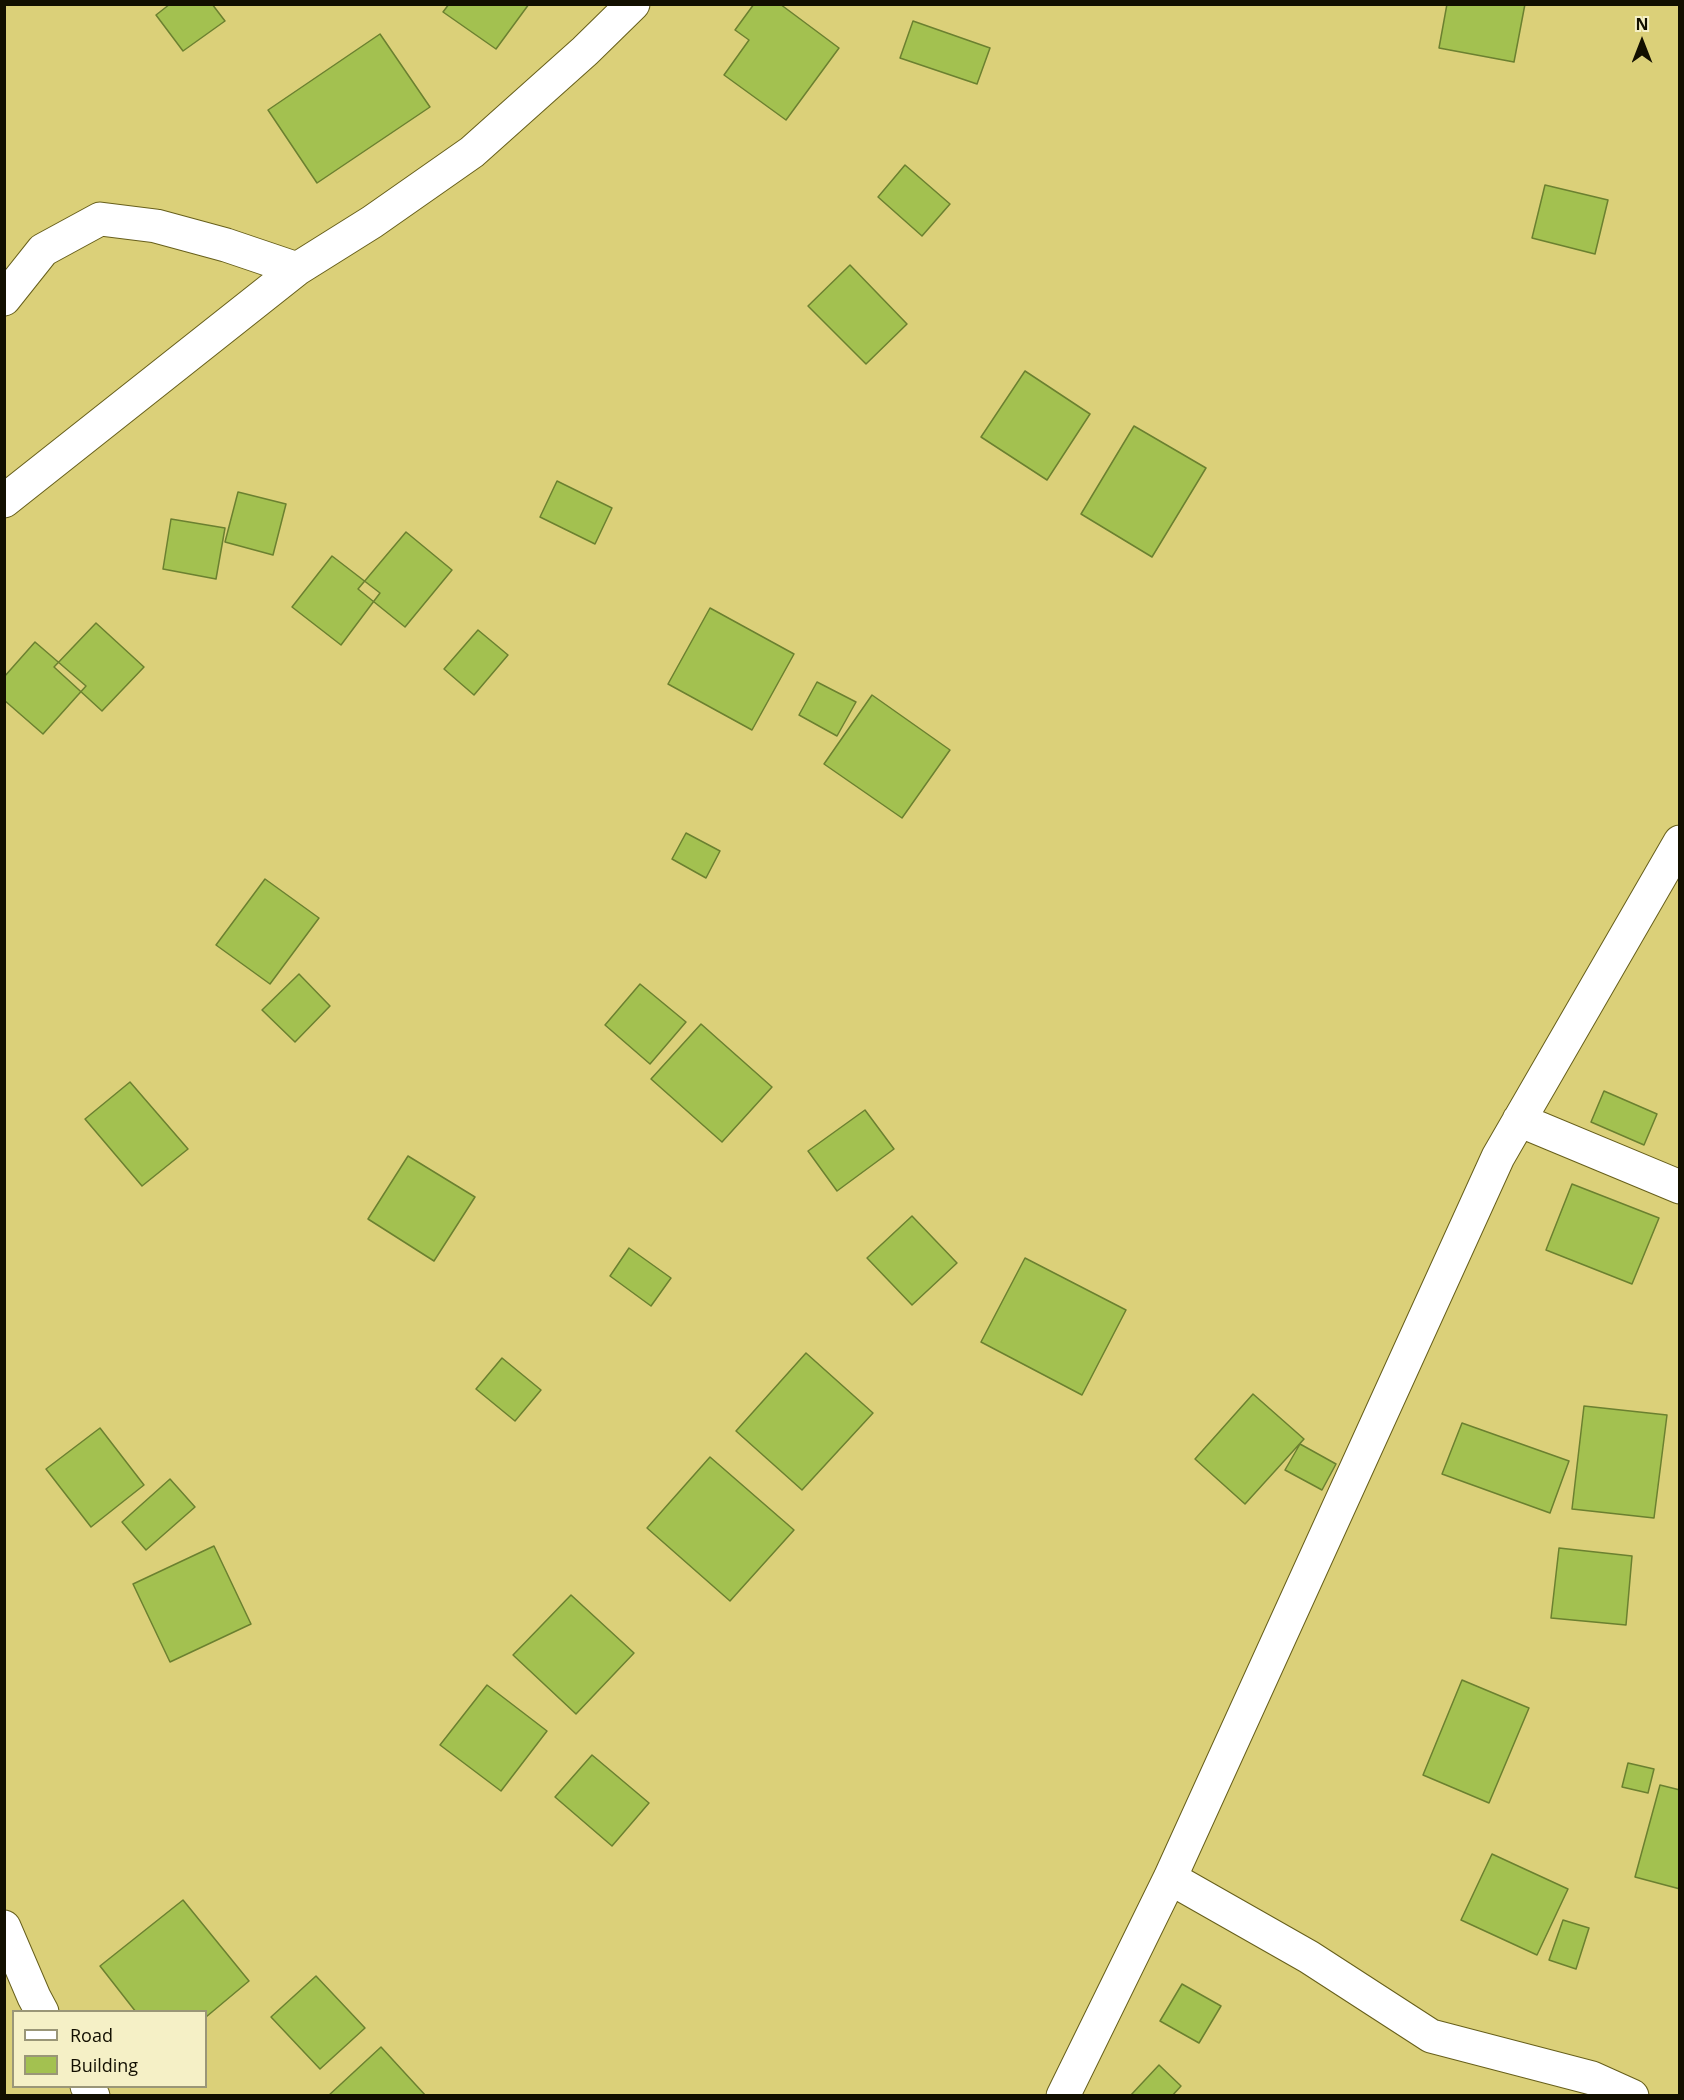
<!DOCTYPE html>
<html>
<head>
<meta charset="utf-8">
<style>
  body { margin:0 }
  #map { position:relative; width:1684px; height:2100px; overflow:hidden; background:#dbd079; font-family:"Open Sans",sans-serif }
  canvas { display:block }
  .frame { position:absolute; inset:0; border:6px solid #120f00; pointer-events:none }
  .legend { position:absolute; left:12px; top:2010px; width:195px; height:78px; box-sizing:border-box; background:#f5f0c6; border:2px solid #9a9677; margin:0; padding:8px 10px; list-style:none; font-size:18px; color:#120f00 }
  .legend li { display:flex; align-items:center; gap:12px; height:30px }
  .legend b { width:30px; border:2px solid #9a9677 }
  .north { position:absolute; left:1612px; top:12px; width:60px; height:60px; -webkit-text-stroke:4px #f5f0c6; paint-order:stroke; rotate:0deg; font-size:16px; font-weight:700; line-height:24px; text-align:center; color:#120f00 }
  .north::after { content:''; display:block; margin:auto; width:21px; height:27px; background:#120f00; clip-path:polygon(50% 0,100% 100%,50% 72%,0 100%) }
</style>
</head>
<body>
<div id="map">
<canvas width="1684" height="2100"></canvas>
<div class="frame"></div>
<ul class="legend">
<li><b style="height:8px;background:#fff"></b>Road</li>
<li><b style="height:16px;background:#a3c150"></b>Building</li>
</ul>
<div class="north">N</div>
</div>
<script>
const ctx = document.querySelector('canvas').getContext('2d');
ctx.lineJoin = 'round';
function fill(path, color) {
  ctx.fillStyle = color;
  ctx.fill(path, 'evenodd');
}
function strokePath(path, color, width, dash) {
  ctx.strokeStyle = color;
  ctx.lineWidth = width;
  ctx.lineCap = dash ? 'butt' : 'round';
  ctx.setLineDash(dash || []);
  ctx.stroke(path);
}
const building = new Path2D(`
  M170 4H212L225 21 183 51 156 15Z
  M449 4H529L496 49 443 12Z
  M754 4H780L839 48 786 120 724 75 749 40 735 30Z
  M1447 4H1525L1514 62 1439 48Z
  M913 21 990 48 977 84 900 58Z
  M380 34 430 107 317 183 268 110Z
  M905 165 950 204 922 236 878 197Z
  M1545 185 1608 200 1595 254 1532 238Z
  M850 265 907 324 866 364 808 306Z
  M1025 371 1090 414 1047 480 981 437Z
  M1134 426 1206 468 1152 557 1081 514Z
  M557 481 612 508 595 544 540 517Z
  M238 492 286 504 273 555 225 542Z
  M171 519 225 528 216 579 163 569Z
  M406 532 452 570 405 627 358 589Z
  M332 556 380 593 341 645 292 607Z
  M710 608 794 654 752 730 668 684Z
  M96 623 144 667 102 711 54 667Z
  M478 630 508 655 474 695 444 669Z
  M35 642 86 686 43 734 4 700V677Z
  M817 682 856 702 837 736 799 715Z
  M872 695 950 750 902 818 824 764Z
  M686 833 720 851 706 878 672 859Z
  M265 879 319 918 270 984 216 945Z
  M299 974 330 1006 295 1042 262 1010Z
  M640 984 686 1022 650 1064 605 1025Z
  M701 1024 772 1087 722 1142 651 1079Z
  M130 1082 188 1149 142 1186 85 1119Z
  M1604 1091 1657 1114 1644 1145 1591 1122Z
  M865 1110 894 1149 837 1191 808 1151Z
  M408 1156 475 1197 434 1261 368 1219Z
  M1572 1184 1659 1218 1632 1284 1546 1250Z
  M912 1216 957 1263 912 1305 867 1258Z
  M629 1248 671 1278 651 1306 610 1276Z
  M1025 1258 1126 1310 1082 1395 981 1342Z
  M806 1353 873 1413 802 1490 736 1431Z
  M502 1358 541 1390 515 1421 476 1389Z
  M1253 1394 1304 1439 1245 1504 1195 1459Z
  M1584 1406 1667 1415 1654 1518 1572 1509Z
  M1462 1423 1569 1461 1550 1513 1442 1474Z
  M100 1428 144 1485 91 1527 46 1469Z
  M1300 1444 1336 1464 1322 1490 1285 1470Z
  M710 1457 794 1530 730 1601 647 1528Z
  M170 1479 195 1507 146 1550 122 1522Z
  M214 1546 251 1624 170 1662 133 1584Z
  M1559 1548 1632 1556 1626 1625 1551 1618Z
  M571 1595 634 1653 576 1714 513 1655Z
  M1462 1680 1529 1708 1489 1803 1423 1775Z
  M487 1685 547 1731 501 1791 440 1745Z
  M592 1755 649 1803 612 1846 555 1797Z
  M1628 1763 1654 1769 1648 1793 1622 1787Z
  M1660 1785 1680 1790V1889L1635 1877Z
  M1492 1854 1568 1889 1537 1955 1461 1920Z
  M183 1900 249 1981 206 2017V2012H136L100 1966Z
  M1563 1920 1589 1928 1576 1969 1549 1960Z
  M316 1976 365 2028 320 2069 271 2017Z
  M1182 1984 1221 2006 1199 2043 1160 2021Z
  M381 2047 426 2096H328Z
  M1159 2065 1181 2086 1172 2096H1130Z`);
const street = new Path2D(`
  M4 299 43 250 100 219 156 226 226 245 297 269
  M4 501 297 269 372 222 472 152 585 51 633 4
  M1519 1120 1680 1187
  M1170 1878 1309 1957 1431 2036 1592 2078 1632 2096
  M4 1927 34 1997 42 2012
  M87 2086 93 2096
  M1063 2096 1170 1878 1498 1157 1680 842`);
fill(building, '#a3c150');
strokePath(building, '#6b8030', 1.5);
strokePath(street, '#675f1b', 35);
strokePath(street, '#fff', 33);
</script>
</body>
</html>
